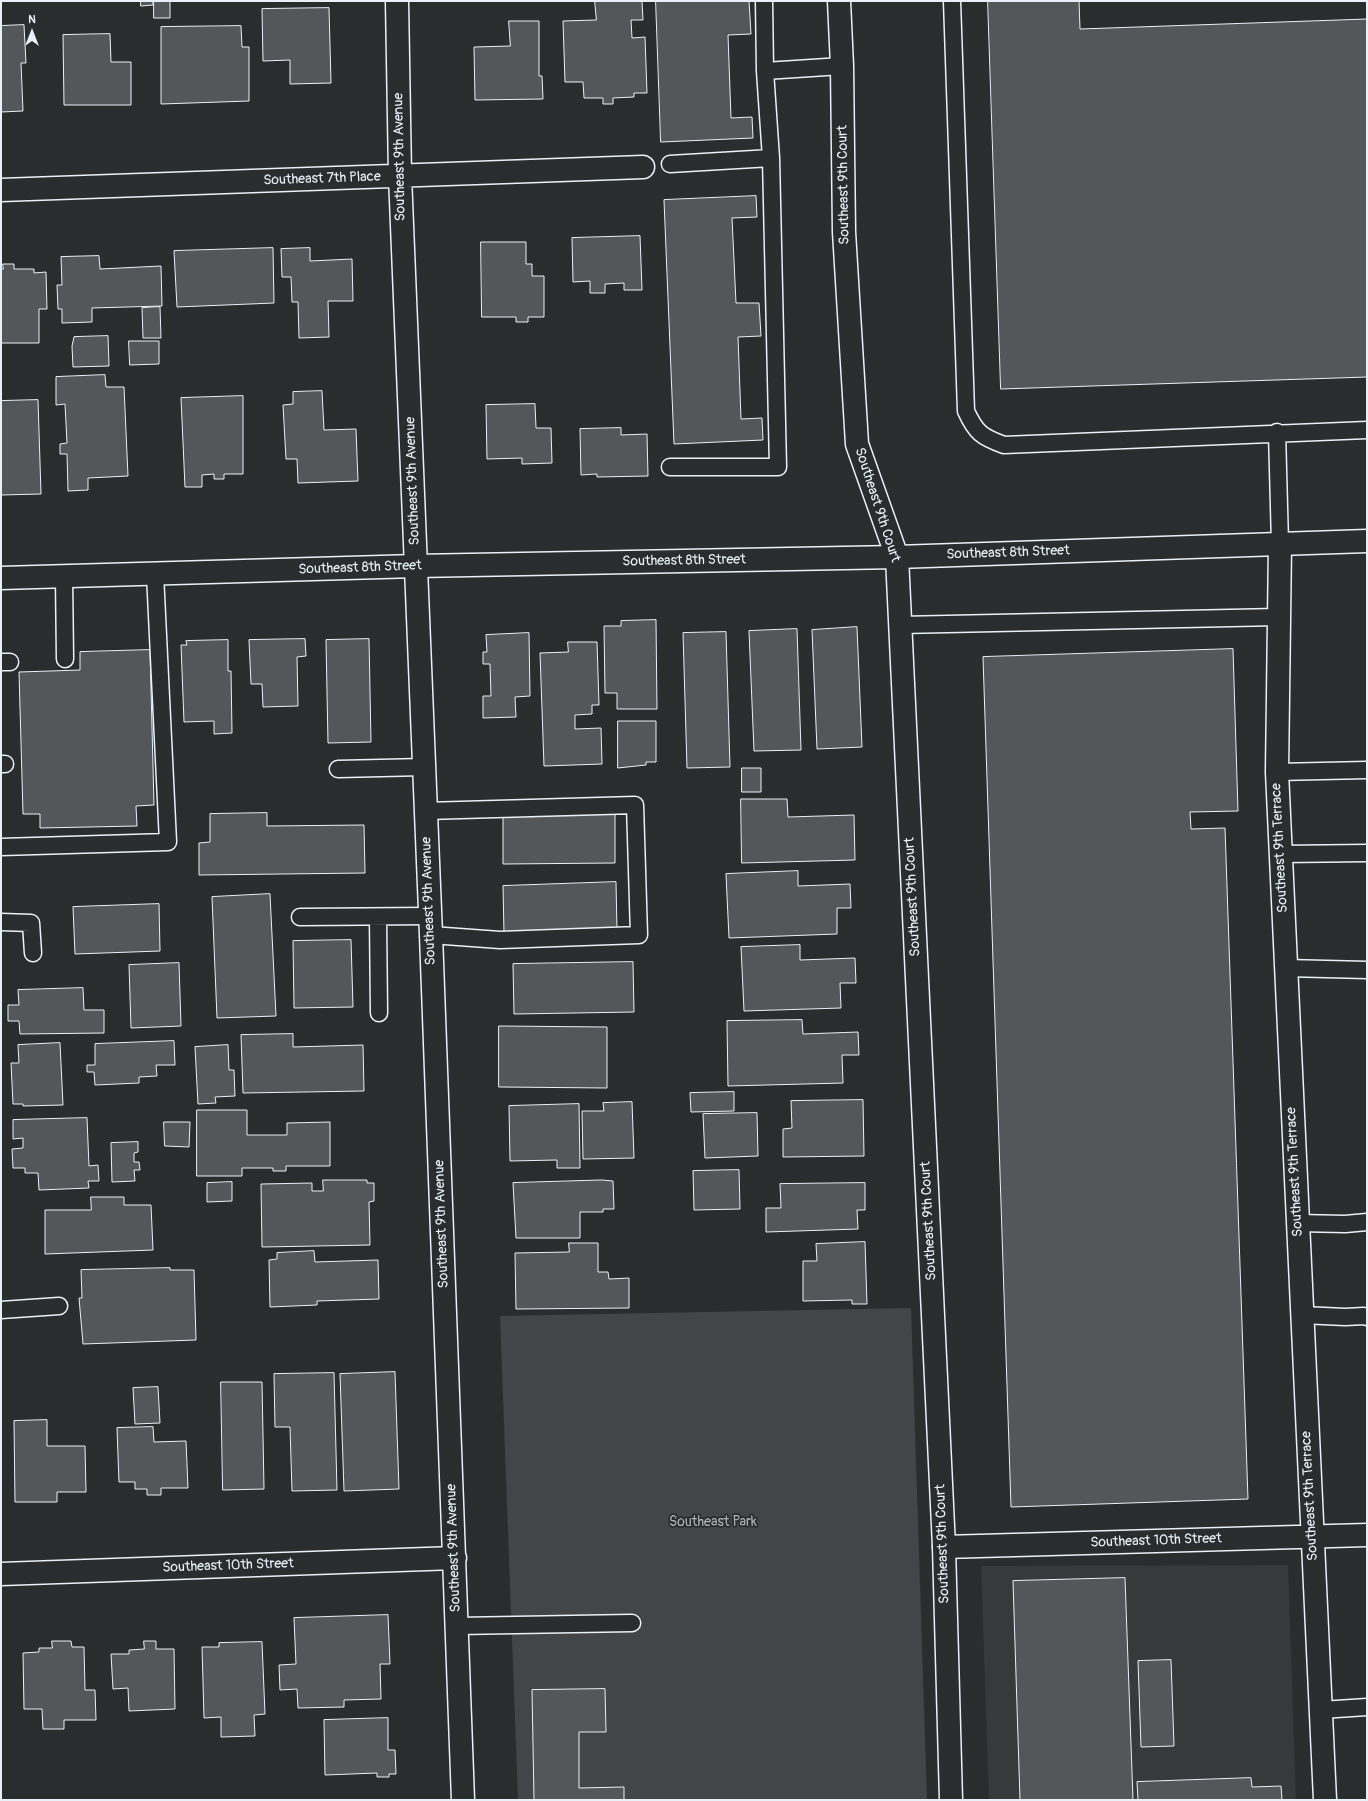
<!DOCTYPE html>
<html>
<head>
<meta charset="utf-8">
<style>
  body { margin:0 }
  #map { position:relative; width:1368px; height:1801px; overflow:hidden; background:#2a2d2e; font-family:Pangolin,sans-serif }
  canvas { display:block }
  .frame { position:absolute; inset:0; border:2px solid #e8f1f8; pointer-events:none }
  .north { position:absolute; left:12px; top:12px; width:40px; height:40px; -webkit-text-stroke:3px #2a2d2e; paint-order:stroke; rotate:0deg; font-size:11px; font-weight:700; line-height:16px; text-align:center; color:#e8f1f8 }
  .north::after { content:''; display:block; margin:auto; width:14px; height:18px; background:#e8f1f8; clip-path:polygon(50% 0,100% 100%,50% 72%,0 100%) }
</style>
</head>
<body>
<div id="map">
<canvas width="1368" height="1801"></canvas>
<div class="frame"></div>
<div class="north">N</div>
</div>
<script>
const ctx = document.querySelector('canvas').getContext('2d');
ctx.lineJoin = 'round';
function fill(path, color) {
  ctx.fillStyle = color;
  ctx.fill(path, 'evenodd');
}
function strokePath(path, color, width, dash) {
  ctx.strokeStyle = color;
  ctx.lineWidth = width;
  ctx.lineCap = dash ? 'butt' : 'round';
  ctx.setLineDash(dash || []);
  ctx.stroke(path);
}
function drawText(font, color, halo, rows, align = 'center') {
  ctx.font = font + ' Pangolin,sans-serif';
  ctx.lineWidth = 3.5;
  ctx.setLineDash([]);
  ctx.textBaseline = 'middle';
  ctx.strokeStyle = halo;
  ctx.fillStyle = color;
  for (const [text, x, y, turn = 0] of rows) {
    ctx.save();
    ctx.translate(x, y);
    ctx.rotate((+turn || 0) * Math.PI / 180);
    ctx.textAlign = isNaN(turn) ? turn : align;
    if (halo) ctx.strokeText(text, 0, 0);
    ctx.fillText(text, 0, 0);
    ctx.restore();
  }
}
const built = new Path2D(`
  M1288 1565 1296 1800H989L981 1566Z`);
const green = new Path2D(`
  M911 1308 927 1800H518L500 1316Z`);
const building = new Path2D(`
  M141 1H153V5L141 6Z
  M154 1H170V18H154Z
  M595 1H642L643 20H631L632 38 645 37 647 93H634V97L613 98V104H603V98H584L583 82H565L563 21 596 20Z
  M656 1H749L751 34 728 35 731 118 752 117 753 138 661 142Z
  M988 1H1079L1080 29 1367 19V377L1001 389Z
  M329 8 331 83 290 84V60L263 61 262 9Z
  M509 21H539V76H542L543 99 475 100 474 47 510 46Z
  M24 25 26 63H21L23 111 1 112V26Z
  M241 26 242 47H249V101L161 104V27Z
  M110 34 111 62H131V105H64L63 35Z
  M756 196 757 217 732 218 736 303H759L761 336 738 337 741 419 762 418 763 440 674 444 664 200Z
  M640 236 642 290H624V283L605 284V293H590V281L573 282 572 238Z
  M481 242H526V264H532V276H544V317H528V322H516V317H482Z
  M273 248 274 303 177 307 174 251Z
  M310 248V261L352 259 353 301H328L329 337 299 338 298 302H292L291 277H282L281 249Z
  M99 256 100 269 161 266 162 306 92 308V322L62 323V309H58L57 285H62L61 257Z
  M3 264H14V269H34V273L46 272 47 309H39V343H1V269H3Z
  M160 307 161 338H143L142 308Z
  M108 336 109 366 73 367 72 346 74 337Z
  M129 341H159V364L130 365Z
  M105 375 106 387H124L128 476 88 478V490L68 491 67 454H60V444L67 443 65 404 56 405V377Z
  M322 391 324 430 356 429 358 481 298 483 297 459H286L283 405 293 404V392Z
  M243 396V474H224V479H214V474L202 475V487H185L181 398Z
  M38 400 41 494 1 495V401Z
  M535 404 536 428H551L552 463 522 464V458L487 459 486 405Z
  M621 428V435L647 434 648 476 597 477V474L581 475 580 429Z
  M656 620 657 709H617V693H605L604 626H621V621Z
  M857 627 862 747 817 749 812 630Z
  M797 629 801 750 754 751 749 631Z
  M726 632 730 767 687 768 683 633Z
  M529 633 530 696 515 697 516 717 483 718V696H491L490 664H483V652H487L486 635Z
  M305 639 306 656 297 657 298 706 263 707 262 684H251L249 640Z
  M369 639 371 742 328 743 326 640Z
  M228 640V671H231L232 733 214 734V721L184 722 181 645H187L186 641Z
  M568 642H597L599 705H592V714L575 715V729L601 728 602 764 544 766 540 653 568 652Z
  M1233 649 1238 811 1190 812 1191 829 1225 828 1248 1499 1011 1507 983 657Z
  M150 650 154 805 136 806 137 826 40 828V814H23L19 672 80 670V652Z
  M618 721H656V762H646V765L618 768Z
  M742 768H761V792H742Z
  M741 799H787L788 817 854 815 855 860 742 863Z
  M267 813V826L364 825 365 873 199 875V843L210 842V814Z
  M615 813V863L503 864V814Z
  M798 871V886L850 884 851 908H837V934L729 938 726 874Z
  M616 882 617 931 504 934 503 886Z
  M270 894 276 1016 217 1018 212 897Z
  M159 904 160 951 75 954 73 907Z
  M351 940 353 1007 294 1008 293 941Z
  M800 945V960L855 958 856 983H840L841 1008 744 1011 741 947Z
  M633 962 634 1012 514 1014 513 964Z
  M179 963 181 1026 131 1028 129 965Z
  M83 988 84 1010H104V1033L20 1034 19 1021H8V1005H19L18 990Z
  M802 1020 803 1034 858 1032 859 1055H842L843 1083 728 1086 727 1021Z
  M499 1026 607 1027V1088L499 1087Z
  M293 1034V1047L363 1045 364 1091 243 1093 241 1035Z
  M174 1041 175 1065H156L157 1076 139 1077V1083L95 1085 94 1072H87V1065H95V1044Z
  M60 1043 63 1105 23 1106V1104H13L11 1063H19L18 1045Z
  M228 1045 229 1070H234L235 1096 215 1097 216 1103 198 1104 195 1047Z
  M734 1092V1111L691 1112 690 1093Z
  M863 1100 864 1156 783 1157V1129L792 1128 791 1101Z
  M632 1102 634 1158 583 1159 582 1111H604L603 1103Z
  M579 1104 580 1168H557V1160L510 1161 509 1106Z
  M197 1110H247V1135H287V1123L330 1122V1166H286V1171H273V1168H242V1176H197Z
  M757 1113 758 1156 705 1158 703 1114Z
  M87 1118 89 1166 98 1165 99 1181H88L89 1188 39 1190 38 1173H25V1168H13L12 1149 23 1148V1138L13 1139V1120Z
  M164 1122H190L189 1147 165 1146Z
  M138 1142V1152L134 1153V1162H139L140 1170H134L135 1181 112 1182 111 1143Z
  M739 1170 740 1209 694 1210 693 1171Z
  M323 1180H367V1183H374V1201L369 1202 370 1245 262 1247 261 1184 312 1183V1191H323Z
  M602 1180 613 1181 614 1209H603V1212H580V1238H516L513 1183Z
  M232 1182V1201L207 1202V1183Z
  M865 1183V1210H857L858 1229 766 1232V1208H781L780 1184Z
  M91 1197H124V1205H151L153 1250 45 1254V1210H91Z
  M865 1242 867 1304H852V1300L803 1301V1261H817L816 1244Z
  M569 1243H598V1272H608L609 1279 629 1278V1308L516 1309 515 1253 569 1252Z
  M314 1251 315 1262 378 1260 379 1299 317 1301V1305L270 1307 269 1260 277 1259V1253Z
  M170 1268V1270H194L196 1340 83 1344 79 1298H82L81 1270Z
  M395 1372 399 1489 344 1491 340 1374Z
  M334 1373 337 1490 292 1491 290 1427H275L274 1374Z
  M221 1382H262L264 1489 223 1490Z
  M158 1387 160 1423 135 1424 133 1388Z
  M47 1420V1446H85L86 1492H57V1502H15L14 1421Z
  M153 1427 154 1442 186 1441 188 1488H161V1495H147V1489H135V1482H119L117 1428Z
  M1125 1578 1133 1800H1020L1013 1581Z
  M388 1615 390 1664H380L381 1699 344 1700V1707L298 1708 297 1689 280 1690 279 1665 296 1664 294 1618Z
  M52 1641H71L72 1647H84L85 1690H95L96 1720H64V1729H43L42 1709H24L23 1653 39 1652V1648H52Z
  M144 1641H156V1649H174L175 1709 129 1711 128 1688 113 1689 111 1654H129V1650L144 1649Z
  M262 1642 265 1714 254 1715 255 1736 221 1737V1717L204 1718 202 1647H219V1643Z
  M1171 1660 1174 1746 1141 1747 1138 1661Z
  M605 1689 606 1732H579V1788L624 1787V1800H534L532 1690Z
  M388 1718V1750H395L396 1774H389V1777H377V1773L325 1775 324 1720Z
  M1251 1778 1252 1787 1281 1786 1282 1800H1138L1137 1782Z`);
const service = new Path2D(`
  M764 1 765 71 842 66
  M952 1 966 411C976 433 982 437 1004 445L1367 430
  M670 164 771 158 765 71
  M1277 432 1280 544
  M670 467H778L771 158
  M64 577 65 659
  M900 625 1278 617
  M1 662H10
  M1 764H5
  M338 769 424 767
  M1277 772 1367 770
  M426 811 635 805 639 935 500 940 431 935
  M1 847 168 842 155 574
  M1281 854 1367 853
  M300 917 430 916
  M378 917 379 1013
  M1 922 31 923 33 953
  M1285 968 1367 970
  M1297 1223 1345 1224 1367 1222
  M1 1310 59 1306
  M1302 1315 1345 1317 1364 1316 1367 1317
  M457 1626 632 1623
  M1321 1710 1367 1707`);
const minor = new Path2D(`
  M397 1 400 176 431 935 463 1800
  M1 190 643 167
  M1280 544 1277 772 1325 1800
  M944 1547 1367 1535
  M1 1574 455 1558`);
const tertiary = new Path2D(`
  M839 1 842 66 844 232 857 444 897 557 1367 541`);
const primary = new Path2D(`
  M1 578 416 566 897 557 944 1547 951 1800`);
const streetNames = [
  ["Southeast 9th Avenue",400,157,-91],
  ["Southeast 7th Place",322,179,-2],
  ["Southeast 9th Court",844,185,-91],
  ["Southeast 9th Avenue",413,481,-92],
  ["Southeast 9th Court",877,505,72],
  ["Southeast 8th Street",1008,553,-2],
  ["Southeast 8th Street",684,561,-1],
  ["Southeast 8th Street",360,568,-2],
  ["Southeast 9th Terrace",1280,848,-93],
  ["Southeast 9th Court",913,897,-93],
  ["Southeast 9th Avenue",429,901,-92],
  ["Southeast 9th Terrace",1295,1172,-93],
  ["Southeast 9th Court",929,1221,-93],
  ["Southeast 9th Avenue",442,1224,-92],
  ["Southeast 9th Terrace",1310,1496,-93],
  ["Southeast 10th Street",1156,1541,-2],
  ["Southeast 9th Court",943,1544,-92],
  ["Southeast 9th Avenue",454,1548,-92],
  ["Southeast 10th Street",228,1566,-2]
];
const parkNames = [
  ["Southeast Park",713,1522]
];
fill(built, '#363a3b');
fill(green, '#424648');
fill(building, '#535759');
strokePath(building, '#e8f1f8', 1);
strokePath(service, '#e8f1f8', 19);
strokePath(minor, '#e8f1f8', 25);
strokePath(tertiary, '#e8f1f8', 25);
strokePath(primary, '#e8f1f8', 25);
strokePath(service, '#2a2d2e', 16);
strokePath(minor, '#2a2d2e', 22);
strokePath(tertiary, '#2a2d2e', 22);
strokePath(primary, '#2a2d2e', 22);
drawText('14px', '#e8f1f8', '#2a2d2e', streetNames);
drawText('14px', '#aeb5ba', '#2a2d2e', parkNames);
</script>
</body>
</html>
